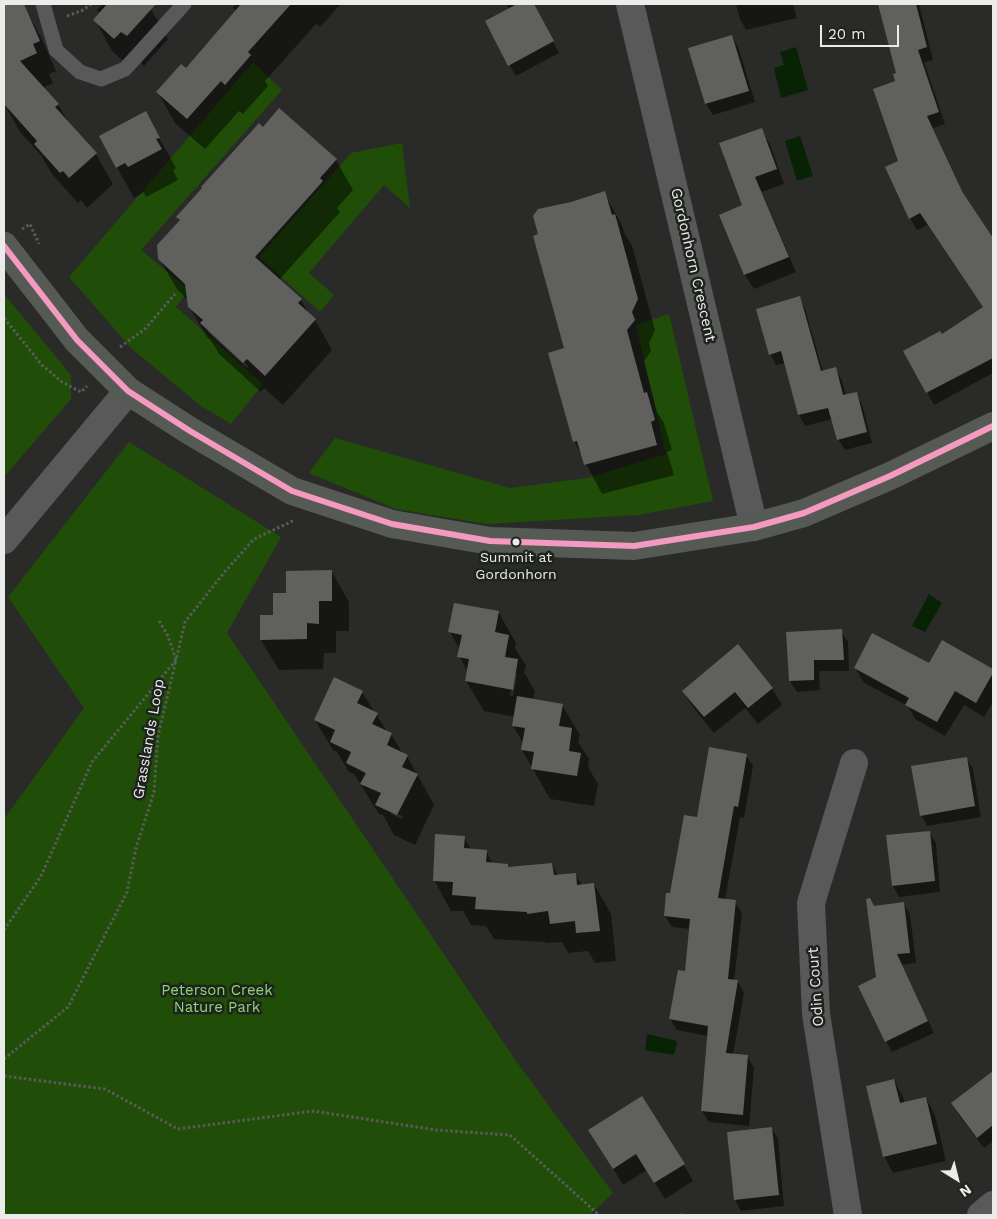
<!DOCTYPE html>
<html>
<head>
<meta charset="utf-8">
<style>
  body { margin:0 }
  #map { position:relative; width:997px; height:1219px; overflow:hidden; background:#2a2b29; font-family:"Work Sans",sans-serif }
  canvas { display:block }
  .frame { position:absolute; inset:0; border:5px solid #eaece9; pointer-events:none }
  .north { position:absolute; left:932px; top:1154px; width:50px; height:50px; -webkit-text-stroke:4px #1f231e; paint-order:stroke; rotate:144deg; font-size:14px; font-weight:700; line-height:20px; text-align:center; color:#eaece9 }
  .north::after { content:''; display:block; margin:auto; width:18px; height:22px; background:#eaece9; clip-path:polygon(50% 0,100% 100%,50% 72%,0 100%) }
  .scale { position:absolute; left:820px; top:25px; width:79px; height:22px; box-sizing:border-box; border:2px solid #eaece9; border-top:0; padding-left:6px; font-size:15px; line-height:18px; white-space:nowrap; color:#eaece9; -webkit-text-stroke:4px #1f231e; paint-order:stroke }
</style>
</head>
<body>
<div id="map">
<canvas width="997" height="1219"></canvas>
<div class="frame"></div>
<div class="north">N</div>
<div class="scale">20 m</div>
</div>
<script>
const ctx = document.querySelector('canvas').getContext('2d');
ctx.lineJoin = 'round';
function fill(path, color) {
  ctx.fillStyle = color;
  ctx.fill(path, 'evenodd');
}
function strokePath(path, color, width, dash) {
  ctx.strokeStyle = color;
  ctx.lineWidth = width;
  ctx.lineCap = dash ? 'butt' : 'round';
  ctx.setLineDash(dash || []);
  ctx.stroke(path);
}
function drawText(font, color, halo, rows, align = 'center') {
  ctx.font = font + ' "Work Sans",sans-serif';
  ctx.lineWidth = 5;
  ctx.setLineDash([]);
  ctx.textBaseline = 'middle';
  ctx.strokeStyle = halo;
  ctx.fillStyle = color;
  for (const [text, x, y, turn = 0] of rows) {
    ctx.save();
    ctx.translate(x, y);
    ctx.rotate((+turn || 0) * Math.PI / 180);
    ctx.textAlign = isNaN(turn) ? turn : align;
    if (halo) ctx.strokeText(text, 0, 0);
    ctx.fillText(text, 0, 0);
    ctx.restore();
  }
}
const green = new Path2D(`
  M253 62 282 90 141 250 189 290 176 307 263 384 231 424 201 406 132 349 69 277Z
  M402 143 410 208 384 185 309 273 334 295 320 312 259 257 351 153Z
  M4 294 71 375V399L4 477Z
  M669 314 713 501 638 515 487 524 396 509 309 473 335 438 510 488 587 478 666 454 636 325Z
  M129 442 281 537 227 633 516 1061 613 1193 590 1215H4V819L84 708 8 597Z`);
const water = new Path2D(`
  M796 47 808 90 781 98 774 68 784 65 780 52Z
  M800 136 813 176 797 181 785 141Z
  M929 594 942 603 925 632 912 626Z
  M647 1034 677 1041 674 1055 645 1050Z`);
const shadow = new Path2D(`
  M4 4 24 7 41 37 56 71 49 74 53 83 43 88 58 104 70 126 96 154 113 184 87 208 81 200 78 203 52 174 41 155 20 132 4 103V89L14 80 4 56Z
  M103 4H148L168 39 144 66 139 61 132 69 112 51 95 20 100 14 97 10Z
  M236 4H341L320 27 316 24 265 81 268 86 243 114 239 111 205 149 175 123 158 93 186 70 236 12 233 7Z
  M507 4H533L559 53 516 76 509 65V9Z
  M736 4H793L797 18 746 30 740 19Z
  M879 4H919L933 60 924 62 945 124 933 128 967 201 993 240V373L934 405 905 351 941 336 984 308 928 225 917 230 910 218 900 161 897 73Z
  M732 36 738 47 755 102 713 115 706 104Z
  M145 113 176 168 173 170 178 180 146 197 144 192 134 198 100 137Z
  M263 128 336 160 353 190 337 208 340 212 279 280 301 300 309 314 315 320 332 350 283 405 264 388 261 392 219 354 212 342 207 337 189 307 188 300 177 289 159 258 180 221 177 217ZM206 328 248 366 247 368 209 333Z
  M761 130 770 144 784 184 762 192 796 272 754 289 745 275 720 215 743 205Z
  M604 193 621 223 625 234 632 246 655 330 649 343 651 351 644 361 657 412 664 423 672 450 667 452 674 475 602 494 574 441 566 349 540 235 571 203Z
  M799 298 805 309 823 372 835 369 842 380 846 395 856 393 862 404 872 443 845 450 838 439 833 419 805 426 799 415 785 363 776 365 770 354Z
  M332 572 349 602V631H336V653H324L323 669 279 670 261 640 287 594Z
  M499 613 516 643 515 648 526 666 524 672 535 691 533 700 562 705 580 735 578 742 589 759 588 767 598 784 594 806 550 799 522 750 523 743 513 726 515 717 484 711 466 681 468 672 459 656 460 650 450 632ZM515 673 517 675 513 696H510Z
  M841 631 848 642 849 671H819L820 690 797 692 790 681Z
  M942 642 993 671V702L984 717 964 705 945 736 915 719 908 706 864 683 855 668 929 665Z
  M772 688 782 705 758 724 745 708 714 733 693 707 683 691Z
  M362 692 388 733 391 734 403 754 407 756 434 805 415 845 394 835 383 815 379 814 354 774 349 772 337 752 333 750 315 720ZM361 769 371 776 361 771ZM391 811 403 817 402 819 391 814Z
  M746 755 753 766 744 818 740 817 725 900 735 902 742 913 734 981 738 982 744 993 733 1055 747 1056 754 1068 749 1126 709 1122 702 1111 708 1036 677 1030 670 1019 686 972 691 929 672 927 665 916 671 894 698 818Z
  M966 758 973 769 981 817 927 826 921 815Z
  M929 832 936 843 940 892 899 897 893 886Z
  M464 837 471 850 486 851 493 864 507 865 509 869 552 864 558 876 575 874 582 885 594 884 611 914 616 961 595 963 588 951 568 953 562 942 546 943 545 942 494 939 486 926 471 925 463 911H451L434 880Z
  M903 903 910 914 916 963 902 965 934 1033 892 1052 886 1041 877 978 874 907Z
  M993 1072V1141L984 1148 959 1115 952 1104Z
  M894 1080 903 1097 905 1103 926 1098 935 1115 946 1161 893 1173 884 1156Z
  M771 1128 778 1139 784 1206 741 1211 735 1200Z
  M590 1130 684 1165 693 1181 665 1199 647 1170 623 1185Z`);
const building = new Path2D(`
  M4 4H24L40 41 33 44 37 53 20 61 59 104 55 107 97 153 69 178 63 171 60 173 34 144 37 141 4 104Z
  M107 4H156L127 36 121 32 114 39 93 20Z
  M241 4H291L248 52 251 55 225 85 221 81 187 119 156 92 181 64 186 68Z
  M517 4H534L554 41 508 66 485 21Z
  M878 4H916L927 47 918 50 939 112 927 116 963 193 993 238V358L926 393 903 351 940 331 942 334 983 307 920 213 909 219 885 167 898 161 873 89 895 81 893 74 896 73Z
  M732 35 749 91 705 104 688 48Z
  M279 108 337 159 320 178 323 181 255 257 302 299 298 303 316 319 265 376 247 359 243 363 200 323 203 320 188 307 185 284 158 259 157 245 180 220 176 217 202 188 201 187 259 123 263 127Z
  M146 111 160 138 156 139 162 149 128 167 125 163 116 168 99 136Z
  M762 128 777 169 755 177 789 257 744 275 719 215 742 205 719 143Z
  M605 191 612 215 615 214 638 299 632 312 635 320 627 330 644 393 647 392 655 420 651 422 657 445 584 465 577 441 573 442 548 353 564 348 533 236 538 234 533 216 538 209 571 202Z
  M800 296 821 371 836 367 843 395 857 392 867 432 837 440 828 408 798 415 781 351 769 355 756 309Z
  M332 570V601H319V624L307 623V639L260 640V615H273V593H286V571Z
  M454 603 499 611 495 632 509 635 505 657 518 659 513 690 465 681 469 659 457 657 462 635 448 632Z
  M842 629 844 660H814V680L789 681 786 632Z
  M872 633 929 663 942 640 993 669V673L976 703 955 691 937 722 905 705 909 698 854 668Z
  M738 644 773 688 748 708 735 692 704 717 682 691Z
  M334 677 363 691 357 703 378 713 372 724 392 733 387 745 408 755 402 767 418 774 397 815 375 805 381 793 360 784 366 773 346 763 351 752 330 742 335 730 314 720Z
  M517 696 563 704 559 726 572 728 569 751 581 753 577 776 531 769 534 752 521 750 525 728 512 726Z
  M709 747 747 754 738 807 734 806 718 898 736 900 728 979 738 980 726 1053 748 1055 743 1115 701 1111 708 1026 669 1019 678 970 685 971 690 919 664 916 666 893H670L684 815 697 817Z
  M967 757 975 806 920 816 911 766Z
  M930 831 935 881 892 886 886 835Z
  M435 834 465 836 464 848 487 850 486 862 508 864V867L552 863 554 875 576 873 577 885 594 883 600 931 576 933 575 921 550 924 548 911 527 914V912L475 909 476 897 452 895 453 882 433 881Z
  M870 898 874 906 904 902 910 953 897 954 928 1021 885 1042 858 986 876 977 866 899Z
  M993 1071V1125L977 1138 951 1103Z
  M894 1079 900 1103 926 1097 937 1144 883 1157 866 1086Z
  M642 1096 685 1164 654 1183 636 1154 613 1169 588 1130Z
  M772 1127 779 1195 734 1200 727 1132Z`);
const path = new Path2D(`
  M67 16 83 10 91 4
  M22 229 30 224 39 244
  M4 318 42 365 62 382 81 392 87 386
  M120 347 145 329 175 294
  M4 930 41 876 92 762 176 660 185 622 223 574 254 539 295 520
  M4 1059 68 1007 127 892 136 848 154 792 158 736 176 660 168 636 158 619
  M4 1076 105 1089 178 1129 313 1111 436 1130 510 1135 599 1215
  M682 1215 683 1214`);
const lane = new Path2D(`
  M43 4 56 50 80 72 101 79 125 69 184 4`);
const street = new Path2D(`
  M630 4 754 527
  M4 540 128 391
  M848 1215 816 1014 811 903 854 763
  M981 1215 993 1205`);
const secondary = new Path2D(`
  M4 246 77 340 128 391 190 431 292 491 392 524 490 541 634 546 754 527 804 513 890 476 993 426`);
const bus1 = new Path2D(`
  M4 246 77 340 128 391 190 431 292 491 392 524 490 541 634 546 754 527 804 513 890 476 993 426`);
const markers = [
  [516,542,4.5,"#eaece9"]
];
const busNames = [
  ["Summit at",516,558],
  ["Gordonhorn",516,575]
];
const streetNames = [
  ["Gordonhorn Crescent",693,265,77],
  ["Grasslands Loop",149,739,-80],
  ["Odin Court",816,987,-94]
];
const parkNames = [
  ["Peterson Creek",217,991],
  ["Nature Park",217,1008]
];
fill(green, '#204e08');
fill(water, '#082204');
fill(shadow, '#0007');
fill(building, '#60615f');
strokePath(path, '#5a5b59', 3, [2.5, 2.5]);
strokePath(lane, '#585958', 15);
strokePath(street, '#585958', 28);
strokePath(secondary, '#565a55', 28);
strokePath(bus1, '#f49ac1', 6);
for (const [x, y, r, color] of markers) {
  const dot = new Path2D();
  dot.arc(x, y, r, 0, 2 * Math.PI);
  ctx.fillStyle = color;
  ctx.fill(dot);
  strokePath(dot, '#1f231e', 2);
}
drawText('14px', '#eaece9', '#1f231e', busNames);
drawText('15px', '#eaece9', '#1f231e', streetNames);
drawText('15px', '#8cd674', '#1f231e', parkNames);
</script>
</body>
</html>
